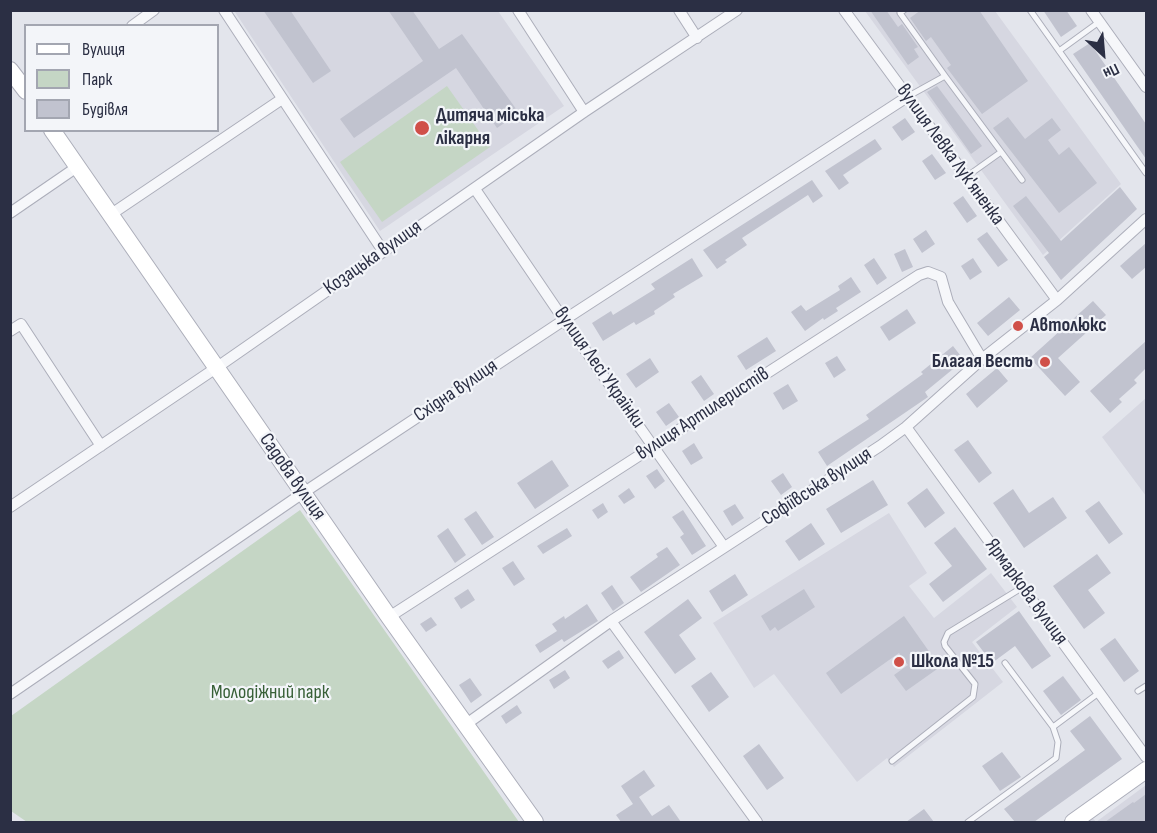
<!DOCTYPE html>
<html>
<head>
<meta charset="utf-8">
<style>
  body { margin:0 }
  #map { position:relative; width:1157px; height:833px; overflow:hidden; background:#e3e5ec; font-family:"Sofia Sans Condensed",sans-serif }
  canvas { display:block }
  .frame { position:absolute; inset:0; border:12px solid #2b2f44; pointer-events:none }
  .legend { position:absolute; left:24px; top:24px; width:195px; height:108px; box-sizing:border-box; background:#f3f5f9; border:2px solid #a3a6b1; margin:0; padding:8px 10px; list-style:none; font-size:18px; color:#2b2f44 }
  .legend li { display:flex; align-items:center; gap:12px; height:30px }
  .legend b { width:30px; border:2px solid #a3a6b1 }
  .north { position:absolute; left:1073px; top:24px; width:60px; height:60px; -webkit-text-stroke:4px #f3f5f9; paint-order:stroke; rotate:154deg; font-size:16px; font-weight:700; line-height:24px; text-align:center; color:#2b2f44 }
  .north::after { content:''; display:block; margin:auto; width:21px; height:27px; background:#2b2f44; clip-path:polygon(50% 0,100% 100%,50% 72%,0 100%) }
</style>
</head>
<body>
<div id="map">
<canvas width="1157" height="833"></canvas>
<div class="frame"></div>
<ul class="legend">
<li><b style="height:8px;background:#fff"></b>Вулиця</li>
<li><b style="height:16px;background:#c5d6c5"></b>Парк</li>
<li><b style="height:16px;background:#c1c3cf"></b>Будівля</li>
</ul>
<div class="north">Пн</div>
</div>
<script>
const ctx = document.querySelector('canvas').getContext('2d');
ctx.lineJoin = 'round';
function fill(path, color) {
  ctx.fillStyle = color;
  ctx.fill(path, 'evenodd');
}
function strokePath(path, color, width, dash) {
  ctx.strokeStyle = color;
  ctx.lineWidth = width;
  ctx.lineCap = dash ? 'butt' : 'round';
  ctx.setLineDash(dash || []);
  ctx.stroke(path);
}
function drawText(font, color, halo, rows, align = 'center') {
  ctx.font = font + ' "Sofia Sans Condensed",sans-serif';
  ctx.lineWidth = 4.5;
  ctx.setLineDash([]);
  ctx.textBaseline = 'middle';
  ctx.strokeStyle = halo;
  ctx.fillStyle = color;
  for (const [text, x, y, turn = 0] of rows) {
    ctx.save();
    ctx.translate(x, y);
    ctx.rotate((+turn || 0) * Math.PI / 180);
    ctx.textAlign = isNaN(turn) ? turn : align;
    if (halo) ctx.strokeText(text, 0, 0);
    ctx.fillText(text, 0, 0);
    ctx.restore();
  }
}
const built = new Path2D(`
  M238 10 498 11 564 106 380 231 235 12Z
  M865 11H995L1121 184 1043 255Z
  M1146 398V496L1102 437Z
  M889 513 927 573 909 586 934 618 991 573 1017 607 972 642 1003 682 894 767 887 758 857 782 774 674 754 688 713 623Z
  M1146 785V822H1082L1091 816 1096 822Z`);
const green = new Path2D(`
  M447 86 490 147 382 222 340 162Z
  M300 510 519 822H27L11 811V716Z`);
const building = new Path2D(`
  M263 10H290L331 71 313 83Z
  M388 10H412L439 49 462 34 519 113 497 128 456 68 354 138 340 119 423 61Z
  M870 10H886L898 27 902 24 918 47 914 49 919 57 908 65Z
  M921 10H979L1028 81 982 114 947 68 951 65 931 37 926 41 910 18Z
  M1043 10H1066L1077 26 1061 37Z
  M1090 43 1146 124V159L1073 54Z
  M937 86 982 146 971 154 927 92Z
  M1008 117 1025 139 1052 118 1061 130 1048 140 1059 155 1069 147 1097 183 1059 213 993 128Z
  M905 118 915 132 902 141 892 127Z
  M875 139 882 149 843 175 849 183 839 190 825 171Z
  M932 154 946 173 935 180 922 161Z
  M812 180 823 196 813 203 808 195 742 238 747 245 725 260 727 262 717 269 703 250Z
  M1120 187 1137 209 1061 280 1044 257 1049 253 1013 206 1026 196 1061 241Z
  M963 196 977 216 967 223 953 203Z
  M926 230 935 244 922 253 913 239Z
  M987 232 1008 260 998 267 977 239Z
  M1146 243V267L1132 279 1120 266Z
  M905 249 913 267 902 272 894 254Z
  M692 258 703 276 673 294 675 297 654 311 655 314 636 325 634 322 603 341 592 323 611 311 613 315 655 289 651 284Z
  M874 258 887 278 877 285 864 265Z
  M973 258 982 272 970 280 961 266Z
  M851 277 861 292 836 308 838 311 824 320 823 318 805 331 791 312 801 305 806 311 840 290 838 286Z
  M1009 297 1020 310 988 336 977 323Z
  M1093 301 1106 315 1058 358 1080 382 1065 396 1030 358Z
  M907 309 916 323 889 341 880 327Z
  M767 337 776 351 746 370 737 356Z
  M1146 341V368L1134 380 1137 383 1119 399 1122 402 1110 413 1090 391Z
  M953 346 964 360 925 392 928 397 827 466 818 452 869 419 866 415 923 374 921 372Z
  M837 356 846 370 834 378 825 363Z
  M650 358 659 372 636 388 626 374Z
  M997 368 1008 381 977 408 966 394Z
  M701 375 714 394 704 401 691 382Z
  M788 384 798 401 783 410 773 393Z
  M669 403 679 417 666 426 656 412Z
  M968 440 992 473 979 483 954 450Z
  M694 443 703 458 691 465 682 451Z
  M552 460 569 486 535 509 517 483Z
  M657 469 665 481 655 489 646 476Z
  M783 473 792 487 781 495 771 481Z
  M873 480 888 505 841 533 826 509Z
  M629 488 635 497 624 504 618 496Z
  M927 488 945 513 925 528 907 503Z
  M1013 489 1029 513 1053 497 1067 518 1024 548 993 503Z
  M1099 501 1123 534 1109 544 1085 511Z
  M603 503 608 512 598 519 592 510Z
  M735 504 744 518 732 526 723 511Z
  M683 510 706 546 692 555 680 537 684 534 672 517Z
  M476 511 494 537 482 545 464 519Z
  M811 523 825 544 799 561 785 541Z
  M955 527 987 569 943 602 929 584 952 566 934 543Z
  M448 528 466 555 455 563 437 536Z
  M567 528 572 536 543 554 537 546Z
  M667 547 680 565 641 592 630 577 658 557 656 554Z
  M1097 554 1111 573 1088 590 1105 613 1084 629 1053 586Z
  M513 561 525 579 514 586 502 568Z
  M735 574 748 595 722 612 709 591Z
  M612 585 624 603 613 611 601 593Z
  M468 589 475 600 461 609 454 598Z
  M804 589 815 607 778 631 775 627 770 631 761 616Z
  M688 599 702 618 679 635 696 659 675 674 644 632Z
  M587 604 598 621 564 642 562 639 540 653 535 645 557 631 552 624 564 616 565 619Z
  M1019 611 1051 656 1032 669 1015 646 992 663 976 642Z
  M904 616 940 667 906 691 894 675 908 665 899 653 841 694 826 673Z
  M431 617 437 625 426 632 420 624Z
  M1115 638 1139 671 1124 682 1100 649Z
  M619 650 624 658 608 669 602 661Z
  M565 670 570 678 554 689 549 680Z
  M711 672 729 697 709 712 691 686Z
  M1063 676 1081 700 1061 715 1043 691Z
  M470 678 482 695 471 703 459 685Z
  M517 705 522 713 506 724 501 716Z
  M1090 716 1122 759 1034 822H1015L1004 809 1085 750 1070 731Z
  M759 744 784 778 767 790 743 756Z
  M1002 752 1021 777 1000 791 982 766Z
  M644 770 655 786 639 797 652 816 669 805 681 822H621L616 815 633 804 621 786Z
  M1146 794V822H1105L1133 802 1134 803Z
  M924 809 934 822H906Z`);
const lane = new Path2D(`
  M904 10 900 13 945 76 907 97
  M1030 10 1146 173
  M1059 51 1099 22
  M945 76 1022 180
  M966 177 1001 152
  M1138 691 1146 686
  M1053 727 1100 692
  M892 761 973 697 975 684 945 646 944 642 948 633 1023 587
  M968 822 1056 758 1058 742 1053 727 1005 663`);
const street = new Path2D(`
  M224 10 383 251
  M518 10 584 112
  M679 10 697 38
  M844 10 1057 300
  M1091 10 1146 87
  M132 26 154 10
  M475 189 564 320 724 547
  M10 213 77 167
  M110 215 282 99
  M10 331 21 324 101 446
  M906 427 1146 757
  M10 507 216 368 584 112 737 10
  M389 617 919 275 928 272 941 277 948 302 982 359
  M611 621 757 822
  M10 694 303 493 564 320 907 97
  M465 725 611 621 880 446 906 427 982 359 1057 300 1146 219`);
const secondary = new Path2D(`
  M10 70 26 91
  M52 130 389 617 535 822
  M1073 822 1146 770`);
const markers = [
  [422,128,8,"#d05049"],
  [1018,326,6,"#d05049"],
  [1045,362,6,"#d05049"],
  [899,662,6,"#d05049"]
];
const poiNames = [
  ["Дитяча міська",436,116],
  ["лікарня",436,139],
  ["Автолюкс",1030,326],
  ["Благая Весть",1033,362,"right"],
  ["Школа №15",911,662]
];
const streetNames = [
  ["вулиця Левка Лук'яненка",950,155,54],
  ["Козацька вулиця",373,258,-35],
  ["вулиця Лесі Українки",599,368,55],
  ["Східна вулиця",456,391,-34],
  ["вулиця Артилеристів",703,414,-33],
  ["Садова вулиця",292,477,55],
  ["Софіївська вулиця",817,487,-33],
  ["Ярмаркова вулиця",1026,592,54]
];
const parkNames = [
  ["Молодіжний парк",270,693]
];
fill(built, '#d6d7e1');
fill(green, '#c5d6c5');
fill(building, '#c1c3cf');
strokePath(lane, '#acaeba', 7);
strokePath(street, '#acaeba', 12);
strokePath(secondary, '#acaeba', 18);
strokePath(lane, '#f6f7fa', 5);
strokePath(street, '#f6f7fa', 10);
strokePath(secondary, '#fff', 16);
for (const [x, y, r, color] of markers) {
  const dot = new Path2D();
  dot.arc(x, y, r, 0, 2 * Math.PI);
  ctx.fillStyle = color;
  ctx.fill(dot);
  strokePath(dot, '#f3f5f9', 2);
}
drawText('bold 20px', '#2b2f44', '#f3f5f9', poiNames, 'left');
drawText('20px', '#2b2f44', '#f3f5f9', streetNames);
drawText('20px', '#386038', '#f3f5f9', parkNames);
</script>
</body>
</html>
